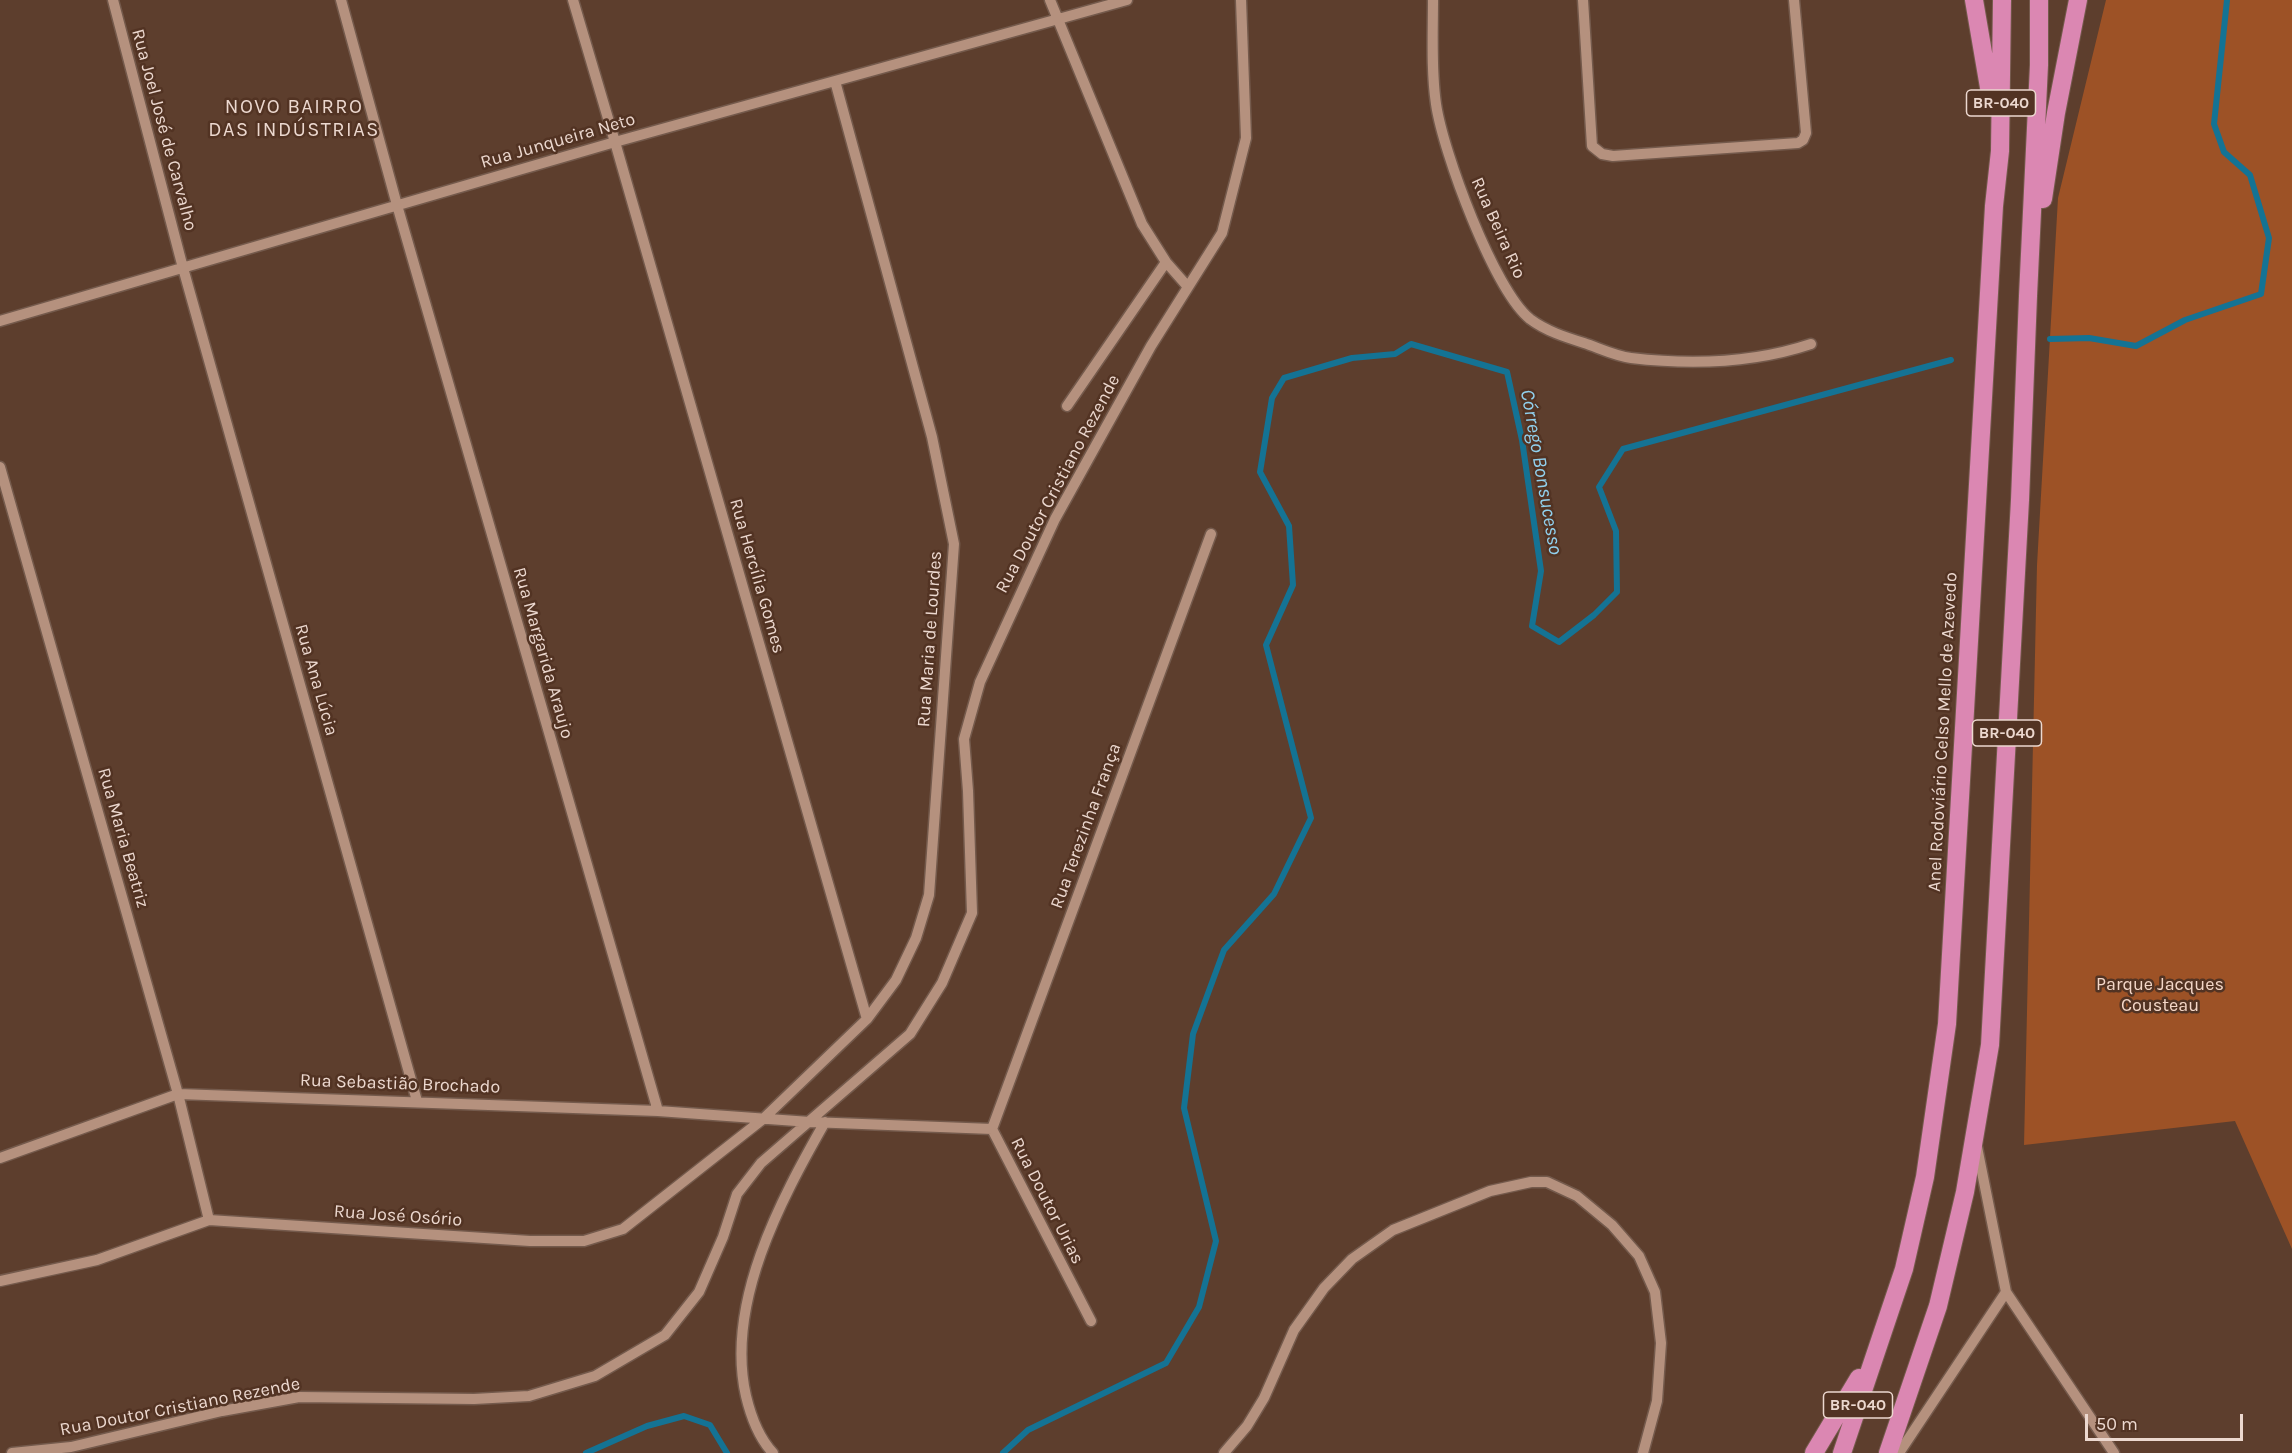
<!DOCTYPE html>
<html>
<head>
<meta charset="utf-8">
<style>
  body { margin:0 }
  #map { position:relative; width:2292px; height:1453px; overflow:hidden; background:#5d3e2d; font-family:Karla,sans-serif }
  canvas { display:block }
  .scale { position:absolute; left:2085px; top:1414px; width:158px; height:27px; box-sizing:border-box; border:3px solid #ecd8cf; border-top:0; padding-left:8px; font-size:18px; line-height:21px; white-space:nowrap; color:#ecd8cf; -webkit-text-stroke:4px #523323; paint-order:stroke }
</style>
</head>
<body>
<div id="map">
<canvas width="2292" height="1453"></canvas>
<div class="scale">50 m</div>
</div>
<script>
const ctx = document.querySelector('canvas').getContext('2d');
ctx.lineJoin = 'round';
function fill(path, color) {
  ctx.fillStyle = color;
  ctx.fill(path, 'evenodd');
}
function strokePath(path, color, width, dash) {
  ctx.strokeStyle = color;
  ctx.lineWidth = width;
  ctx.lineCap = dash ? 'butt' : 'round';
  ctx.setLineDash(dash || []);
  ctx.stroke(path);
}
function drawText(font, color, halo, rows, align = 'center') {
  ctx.font = font + ' Karla,sans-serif';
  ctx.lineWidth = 5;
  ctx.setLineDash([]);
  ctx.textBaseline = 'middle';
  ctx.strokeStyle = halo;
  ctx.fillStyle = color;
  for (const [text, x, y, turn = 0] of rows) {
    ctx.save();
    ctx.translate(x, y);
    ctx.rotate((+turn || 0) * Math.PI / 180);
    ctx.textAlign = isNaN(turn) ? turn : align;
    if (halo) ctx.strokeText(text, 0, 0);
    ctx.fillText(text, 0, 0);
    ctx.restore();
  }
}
const green = new Path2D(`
  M2106 0H2292V1249L2235 1121 2024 1145 2037 565 2058 198Z`);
const stream = new Path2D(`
  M2050 339 2089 338 2136 346 2185 320 2261 294 2269 238 2250 175 2224 152 2214 124 2227 0
  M586 1453 647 1426 684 1416 710 1425 727 1453
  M1003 1453 1028 1430 1166 1363 1199 1307 1216 1241 1184 1108 1193 1034 1224 950 1274 894 1311 818 1266 645 1293 585 1289 526 1260 472 1272 398 1284 378 1352 358 1395 354 1411 344 1507 372 1522 440 1541 571 1532 626 1559 642 1594 615 1617 592 1616 531 1599 487 1623 449 1951 360`);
const minor = new Path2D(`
  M113 0 183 268 417 1101
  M341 0 397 205 658 1111
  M573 0 615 142 867 1019
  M1050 0 1142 224 1166 262 1188 287
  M1433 0C1433 34 1431 70 1436 104 1443 152 1494 290 1530 319 1546 331 1565 337 1584 343 1599 348 1615 356 1631 358 1691 365 1754 363 1811 344
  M1583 0 1592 146 1602 154 1613 156 1798 143 1803 140 1806 133 1794 0
  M0 321 615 142 1127 0
  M1067 406 1166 262
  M0 467 178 1094 209 1220
  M992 1129 1211 534
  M992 1129 1091 1321
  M0 1158 178 1094 658 1111 810 1122 992 1129
  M0 1281 97 1260 209 1220 530 1241H584L623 1229 763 1119 867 1019 896 980 916 938 929 895 954 544 932 437 835 81
  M2006 1292 2114 1453
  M12 1453 71 1447 222 1411 299 1397 474 1399 529 1396 595 1376 665 1335 699 1292 723 1237 737 1194 761 1163 910 1034 942 983 972 913 968 791 964 739 980 682 1055 519 1151 346 1222 233 1246 138 1241 0
  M773 1453C758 1437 751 1417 746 1396 725 1304 780 1201 825 1122
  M1224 1453 1247 1426 1264 1398 1294 1330 1324 1288 1352 1259 1393 1230 1490 1191 1531 1182H1547L1577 1196 1612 1225 1639 1256 1655 1292 1661 1343 1657 1401 1643 1453
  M1899 1453 2006 1292 1977 1147`);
const highway = new Path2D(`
  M1974 0 1992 105
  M2043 199 2056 113 2078 0
  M1814 1453 1859 1378
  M1842 1453 1904 1269 1925 1177 1947 1024 1994 206 2000 151 2002 0
  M1888 1453 1938 1306 1965 1192 1990 1045 2020 500 2028 296 2039 65V0`);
const shields = [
  [2001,103,69],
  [2007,733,69],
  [1858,1405,69]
];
const shieldNames = [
  ["BR-040",2001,103],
  ["BR-040",2007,733],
  ["BR-040",1858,1405]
];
const streetNames = [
  ["Rua Joel José de Carvalho",164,130,75],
  ["Rua Junqueira Neto",558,141,-16],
  ["Rua Beira Rio",1498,228,66],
  ["Rua Doutor Cristiano Rezende",1058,484,-62],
  ["Rua Hercília Gomes",757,576,74],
  ["Rua Maria de Lourdes",930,639,-86],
  ["Rua Margarida Araujo",543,653,74],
  ["Rua Ana Lúcia",316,680,74],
  ["Anel Rodoviário Celso Mello de Azevedo",1943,732,-87],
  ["Rua Terezinha França",1086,826,-70],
  ["Rua Maria Beatriz",123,838,74],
  ["Rua Sebastião Brochado",400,1084,2],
  ["Rua Doutor Urias",1047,1201,63],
  ["Rua José Osório",398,1216,4],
  ["Rua Doutor Cristiano Rezende",180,1407,-11]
];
const parkNames = [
  ["Parque Jacques",2160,985],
  ["Cousteau",2160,1006]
];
const neighbourhoodNames = [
  ["NOVO BAIRRO",294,107],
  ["DAS INDÚSTRIAS",294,130]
];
const waterNames = [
  ["Córrego Bonsucesso",1541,472,80]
];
fill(green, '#9d5226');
strokePath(stream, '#147394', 6);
strokePath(minor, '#745a4c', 13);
strokePath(highway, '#745a4c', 20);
strokePath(minor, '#b5917e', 10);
strokePath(highway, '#db87b2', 18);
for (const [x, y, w] of shields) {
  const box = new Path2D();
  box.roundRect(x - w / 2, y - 13, w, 26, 4.5);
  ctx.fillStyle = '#523323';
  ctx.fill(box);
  strokePath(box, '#ecd8cf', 1.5);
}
drawText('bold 16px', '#ecd8cf', null, shieldNames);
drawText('18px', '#ecd8cf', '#523323', streetNames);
drawText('18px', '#f4d7c8', '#523323', parkNames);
ctx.letterSpacing = '1.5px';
drawText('20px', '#ecd8cf', '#523323', neighbourhoodNames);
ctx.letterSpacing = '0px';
drawText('italic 20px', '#91d0ed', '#523323', waterNames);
</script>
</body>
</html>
